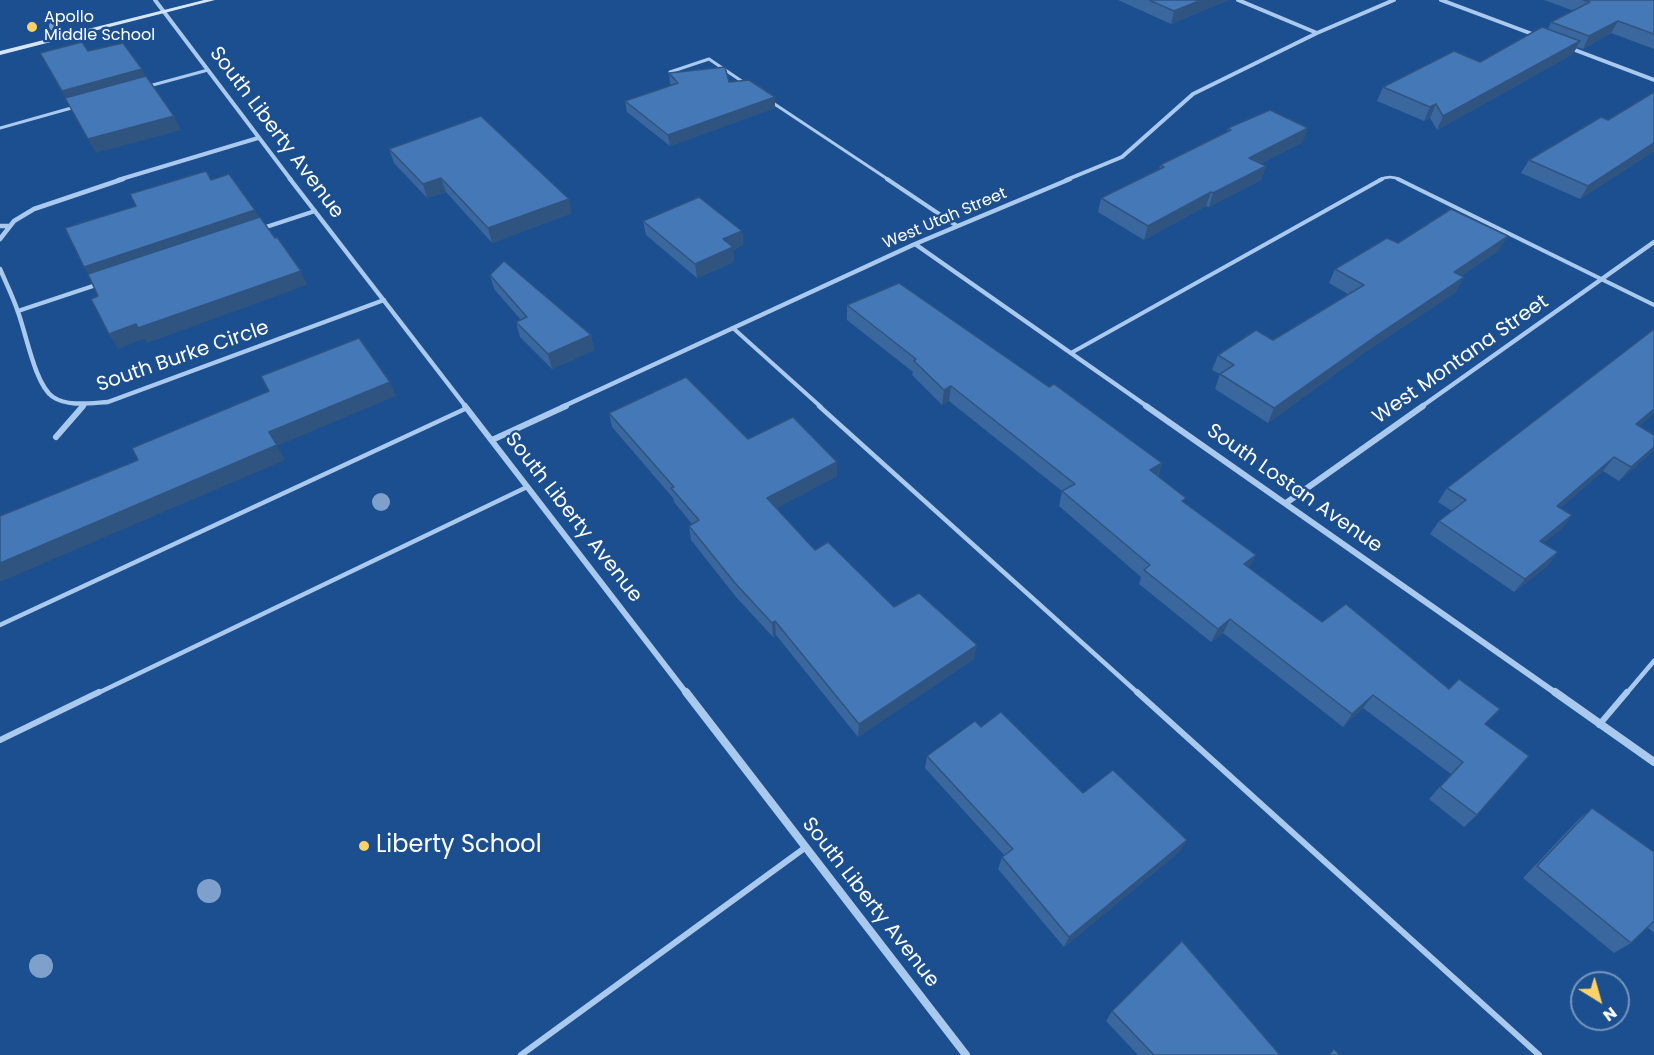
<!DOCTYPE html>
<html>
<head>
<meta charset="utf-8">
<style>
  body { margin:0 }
  #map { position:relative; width:1654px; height:1055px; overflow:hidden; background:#1b4f8f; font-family:Poppins,sans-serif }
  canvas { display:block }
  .north { position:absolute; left:1570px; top:971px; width:60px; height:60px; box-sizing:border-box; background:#1b4f8f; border:2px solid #7695bc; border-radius:50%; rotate:143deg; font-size:16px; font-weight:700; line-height:24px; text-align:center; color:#fff }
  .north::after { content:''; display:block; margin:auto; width:21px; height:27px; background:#ffd166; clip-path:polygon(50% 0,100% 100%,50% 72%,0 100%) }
</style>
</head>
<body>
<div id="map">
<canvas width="1654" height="1055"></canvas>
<div class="north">N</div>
</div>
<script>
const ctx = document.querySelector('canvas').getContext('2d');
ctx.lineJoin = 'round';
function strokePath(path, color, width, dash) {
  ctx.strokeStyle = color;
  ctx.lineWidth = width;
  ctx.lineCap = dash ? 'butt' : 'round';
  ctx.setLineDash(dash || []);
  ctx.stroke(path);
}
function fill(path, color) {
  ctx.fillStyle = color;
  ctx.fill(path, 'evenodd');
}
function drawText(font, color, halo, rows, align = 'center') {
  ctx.font = font + ' Poppins,sans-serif';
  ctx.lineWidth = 5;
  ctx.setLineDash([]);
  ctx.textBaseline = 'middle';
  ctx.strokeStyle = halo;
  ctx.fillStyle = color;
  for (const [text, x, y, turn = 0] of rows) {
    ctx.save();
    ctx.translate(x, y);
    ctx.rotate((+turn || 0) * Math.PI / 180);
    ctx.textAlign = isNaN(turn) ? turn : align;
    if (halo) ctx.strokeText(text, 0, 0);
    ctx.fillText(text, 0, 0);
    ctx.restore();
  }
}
const laneFar3 = new Path2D(`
  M670 72 709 59 743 82
  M149 86 208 70
  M770 101 889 180
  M0 128 75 107
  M1379 180C1387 176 1393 176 1401 180`);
const laneFar2 = new Path2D(`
  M887 179 957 226
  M1398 179 1654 305
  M263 228 315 211
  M18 311 99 284
  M733 328 821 407
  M1071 353 1382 179`);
const laneFar1 = new Path2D(`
  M819 406 1139 694
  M0 625 467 408
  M96 694 527 487
  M1626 694 1654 661`);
const lane = new Path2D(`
  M1137 692 1539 1055
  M1599 725 1627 692
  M0 740 99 692
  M521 1055 806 847`);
const streetFar3 = new Path2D(`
  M155 0 291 180
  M1238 0 1317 33
  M1441 0 1535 35
  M1567 47 1654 80
  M118 180 258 138
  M1066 180 1122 157 1193 94 1317 33 1394 0`);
const streetFar2 = new Path2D(`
  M290 179 466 407
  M0 226H10
  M0 239 14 221 34 209 123 179
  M915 244 1148 407
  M0 269C6 283 13 297 18 312 26 333 35 385 53 397 68 407 91 403 108 402L384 300
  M82 407 85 404
  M562 407 915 244 1070 179
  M1421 407 1654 242`);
const streetFar1 = new Path2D(`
  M465 406 687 694
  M1146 406 1557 694
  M56 437 83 406
  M492 440 566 406
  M1286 503 1423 406`);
const street = new Path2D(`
  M686 692 966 1055
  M1555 692 1654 762`);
const secondary = new Path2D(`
  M204 0H215L0 55V51Z`);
const trees = [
  [54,26,5],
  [381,502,9],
  [209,891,12],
  [41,966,12]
];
const wall = new Path2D(`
  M1118 0H1228L1171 24Z
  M1544 0H1654V49L1611 33 1583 49 1577 47 1573 54 1437 130 1430 118 1424 121 1377 101 1383 87 1480 62 1548 29 1551 22 1574 11Z
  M669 73 729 82 775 108 670 146 627 112 625 101 672 85 670 84Z
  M1654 92V151L1580 199 1521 173 1529 160 1608 120Z
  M1228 128 1303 142 1260 164 1266 166 1261 180 1209 207 1206 206 1144 240 1098 212 1101 198 1159 170 1160 165 1227 132Z
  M389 149 572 213 492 243 446 192 427 198 394 163Z
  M643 221 742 231 743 245 733 250 734 262 697 278 646 235Z
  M1398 243 1499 250 1461 276 1456 292 1368 350 1268 423 1215 389 1220 374 1212 370 1218 355 1273 340 1348 294 1329 283 1335 269Z
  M490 275 591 335 594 350 552 369 520 337 516 322 521 320 494 289Z
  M847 305 1049 387 1162 463 1158 476 1249 568 1322 622 1486 725 1477 815 1464 827 1429 799 1451 774 1363 708 1343 727 1223 633 1211 642 1139 584 1141 577 1059 506 1062 491 949 401 942 405 912 375 913 372 847 320Z
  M1654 329V413L1639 426 1654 435V450L1619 481 1603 471 1560 508 1572 515 1561 529 1543 543 1558 552 1547 566 1514 592 1430 534 1439 521 1452 511 1438 502 1447 488Z
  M609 413 748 439 837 462V476L776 508 815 550 894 607 974 659 858 737 776 635 773 637 736 597 691 540 689 526 692 524 674 502 673 498 612 427Z
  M981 727 1083 793 1187 840 1180 851 1064 947 998 869 1002 857 1004 855 925 768 927 756Z
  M1592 808 1654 852V933L1647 927 1631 943 1614 953 1523 878 1578 820Z
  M1112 1011 1280 1055H1138L1106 1021Z`);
const shadedWall = new Path2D(`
  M1201 0H1228L1171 24 1174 11Z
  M1618 21 1611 33 1583 49 1589 36Z
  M1580 41 1573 54 1437 130 1443 116Z
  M142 69 148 83 69 105 62 91Z
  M775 97V108L670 146 668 135Z
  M1436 104 1430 118 1424 121 1430 107Z
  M174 116 181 130 96 153 88 139Z
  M1308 128 1303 142 1244 172 1249 158Z
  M1654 143V151L1580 199 1588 186Z
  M1266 166 1261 180 1209 207 1213 193Z
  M441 178 446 192 427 198 423 184Z
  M1211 192 1206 206 1144 240 1148 226Z
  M569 199 572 213 492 243 488 228Z
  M255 210 262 225 93 281 84 267Z
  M742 231 743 245 733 250 734 262 697 278 695 264 723 239Z
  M1508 236 1499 250 1446 286 1454 272Z
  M301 271 307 285 147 343 144 339 118 349 109 334 136 324Z
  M1464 277 1456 292 1368 350 1268 423 1274 408 1376 336Z
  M591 335 594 350 552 369 548 354Z
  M390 382 396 396 277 446 285 460 0 582V563L269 432Z
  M951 386 949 401 942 405 944 390Z
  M1654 409V413L1625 438 1636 424Z
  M1654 447V450L1651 453 1619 481 1631 467Z
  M1614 457 1603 471 1547 519 1557 506Z
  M837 462V476L768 513 767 498Z
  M1162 463 1157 477 1150 470Z
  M1572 515 1561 529 1529 554 1540 541Z
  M1558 552 1547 566 1514 592 1525 579Z
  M1256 555 1249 569 1244 564Z
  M1230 619 1223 633 1211 642 1218 629Z
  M775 621 776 635 773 637 772 623Z
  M977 645 974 659 858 737 859 724Z
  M1373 695 1363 708 1343 727 1352 714Z
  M1187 840 1180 851 1064 947 1069 937Z`);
const building = new Path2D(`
  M1149 0H1201L1174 11Z
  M1583 0H1654V34L1618 21 1589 36 1551 22 1590 2Z
  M1542 27 1580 41 1443 116 1436 104 1430 107 1383 87 1454 51 1480 62Z
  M82 42 88 51 123 43 142 69 62 91 40 53Z
  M725 67 729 82 749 80 775 97 668 135 625 101 678 83 669 73Z
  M146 76 174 116 88 139 65 98Z
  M1654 92V143L1588 186 1529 160 1601 117 1608 120Z
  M1270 110 1308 128 1249 158 1266 166 1213 193 1211 192 1148 226 1101 198 1164 167 1160 165 1231 130 1228 128Z
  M481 116 569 199 488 228 441 178 423 184 389 149Z
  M206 171 211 180 229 174 255 210 84 267 65 228 136 206 130 194Z
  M699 197 742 231 723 239 733 247 695 264 643 221Z
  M1451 209 1508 236 1454 272 1464 277 1376 336 1274 408 1220 374 1234 365 1218 355 1256 330 1273 340 1364 285 1335 269 1387 238 1398 243Z
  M260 217 275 238 277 237 301 271 138 328 136 324 109 334 91 299 98 296 88 274Z
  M504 261 591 335 548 354 516 322 527 317 490 275Z
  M899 283 1049 387 1054 384 1162 463 1150 470 1186 498 1182 501 1256 555 1244 564 1322 622 1346 604 1449 689 1459 679 1500 709 1485 724 1529 756 1477 815 1440 787 1463 762 1373 695 1352 714 1230 619 1218 629 1144 570 1150 565 1062 491 1075 484 951 386 944 390 914 361 916 359 847 305Z
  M1654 329V409L1636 424 1654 435V447L1631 467 1614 457 1557 506 1572 515 1540 541 1558 552 1525 579 1439 521 1466 500 1447 488Z
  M359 338 390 382 269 432 277 445 0 563V516L138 460 132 448 269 391 261 376Z
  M686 377 748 439 793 417 837 462 767 498 815 550 828 542 894 607 919 593 977 645 859 724 775 621 772 623 735 583 689 526 699 520 671 488 674 487 609 413Z
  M1001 712 1083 793 1113 770 1187 840 1069 937 1002 857 1013 849 927 756 975 721 981 727Z
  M1592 808 1654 852V921L1631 943 1537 866Z
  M1182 941 1280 1055H1154L1112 1011Z
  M1334 1049 1340 1055H1329Z`);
const markers = [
  [32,27,6,"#ffd166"],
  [364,846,6,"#ffd166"]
];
const farPoinames = [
  ["Apollo",44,18],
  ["Middle School",44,36]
];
const farStreetnames = [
  ["West Utah Street",945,219,-23]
];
const streetNames = [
  ["South Liberty Avenue",276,133,53],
  ["South Burke Circle",183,357,-19],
  ["West Montana Street",1461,360,-35],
  ["South Lostan Avenue",1294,489,35],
  ["South Liberty Avenue",573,518,52],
  ["South Liberty Avenue",870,903,52]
];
const nearPoinames = [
  ["Liberty School",376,846]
];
strokePath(laneFar3, '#a9c9ee', 3);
strokePath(laneFar2, '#a9c9ee', 4);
strokePath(laneFar1, '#a9c9ee', 4.5);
strokePath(lane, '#a9c9ee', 6);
strokePath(streetFar3, '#a9c9ee', 4);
strokePath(streetFar2, '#a9c9ee', 4.5);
strokePath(streetFar1, '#a9c9ee', 6);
strokePath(street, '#a9c9ee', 8);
fill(secondary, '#d6e6fa');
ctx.fillStyle = '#7ea0ca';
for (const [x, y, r] of trees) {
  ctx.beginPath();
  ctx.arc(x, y, r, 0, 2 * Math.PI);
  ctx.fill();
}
fill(wall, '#3a679d');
fill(shadedWall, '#305480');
fill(building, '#4478b7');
strokePath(building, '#305480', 1.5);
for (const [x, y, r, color] of markers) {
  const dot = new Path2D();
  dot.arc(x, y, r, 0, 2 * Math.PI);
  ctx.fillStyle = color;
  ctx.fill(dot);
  strokePath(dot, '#1b4f8f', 2);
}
drawText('16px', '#fff', '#1b4f8f', farPoinames, 'left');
drawText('16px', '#fff', '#1b4f8f', farStreetnames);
drawText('20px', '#fff', '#1b4f8f', streetNames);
drawText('24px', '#fff', '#1b4f8f', nearPoinames, 'left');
</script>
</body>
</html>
